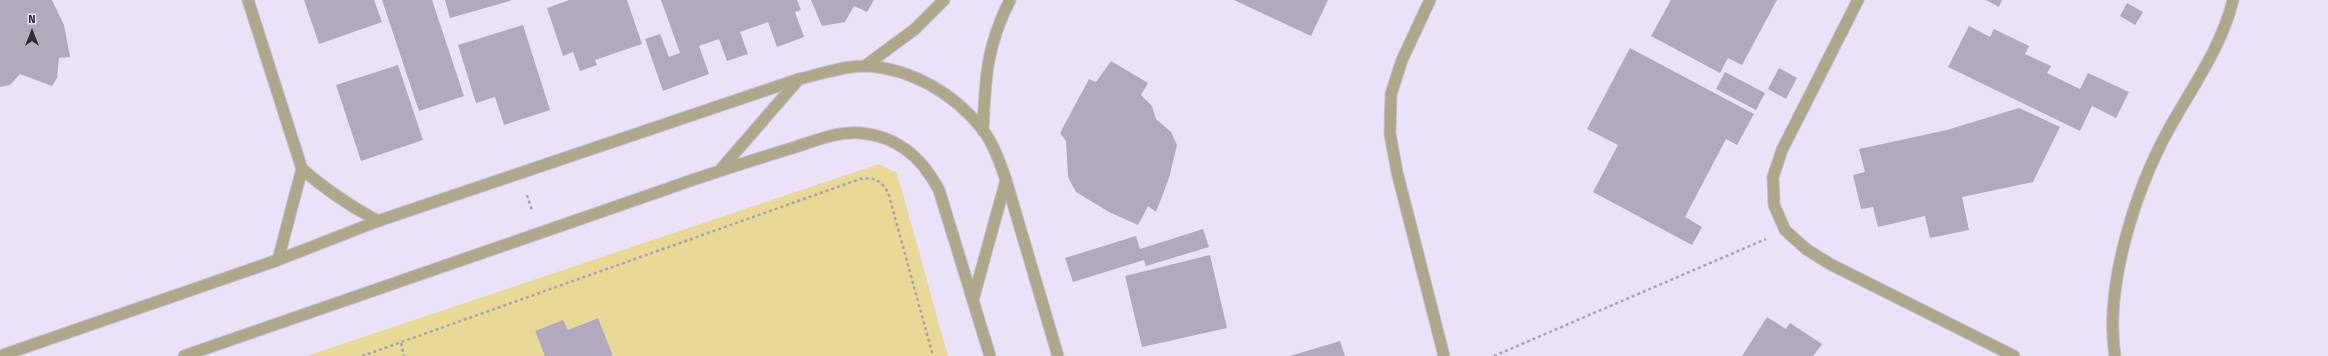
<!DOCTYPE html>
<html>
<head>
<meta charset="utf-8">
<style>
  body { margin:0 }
  #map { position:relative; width:2328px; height:356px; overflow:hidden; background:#eae2f8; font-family:"Fira Sans",sans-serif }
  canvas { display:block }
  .north { position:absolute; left:12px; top:12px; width:40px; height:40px; -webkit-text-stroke:3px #eae2f8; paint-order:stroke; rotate:0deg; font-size:11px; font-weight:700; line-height:16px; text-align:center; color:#2f2c34 }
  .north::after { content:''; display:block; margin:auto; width:14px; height:18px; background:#2f2c34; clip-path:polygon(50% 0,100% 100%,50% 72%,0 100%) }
</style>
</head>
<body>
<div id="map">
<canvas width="2328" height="356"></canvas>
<div class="north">N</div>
</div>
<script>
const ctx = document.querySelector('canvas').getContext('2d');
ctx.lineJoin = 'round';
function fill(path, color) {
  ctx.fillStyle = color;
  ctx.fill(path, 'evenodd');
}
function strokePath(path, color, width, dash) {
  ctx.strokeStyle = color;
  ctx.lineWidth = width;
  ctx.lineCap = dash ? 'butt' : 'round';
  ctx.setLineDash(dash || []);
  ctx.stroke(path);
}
const green = new Path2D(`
  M879 164 897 173 948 356H613L597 318 568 330 535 331 545 356H307Z`);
const building = new Path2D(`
  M0 0H52L64 25 70 57 59 58 57 78 52 86 20 74 10 85 0 87Z
  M304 0H374L382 22 319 44Z
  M382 0H432L464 96 419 111Z
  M445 0H510V1L450 18Z
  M569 0H627L642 44 595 60 597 65 580 71 573 52 563 56 547 8Z
  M661 0H797L801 10 795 12 804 37 777 47 768 22 740 32 748 54 727 61 719 39 699 46 709 74 663 91 645 39 660 34 669 57 680 53Z
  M811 0H874L867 12 854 6 845 22 822 26Z
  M1234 0H1328L1311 36Z
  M1671 0H1777L1742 65 1728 58 1720 73 1651 36Z
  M1986 0H2002L1999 7Z
  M2127 3 2143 12 2135 25 2120 16Z
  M523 25 550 110 504 125 495 97 476 103 458 45Z
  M1969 26 1990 37 1994 29 2029 46 2025 54 2051 66 2047 73 2080 89 2088 73 2129 92 2116 118 2092 106 2080 131 1948 67Z
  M1630 48 1754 114 1737 145 1726 139 1685 217 1702 227 1692 245 1593 192 1618 145 1587 129Z
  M1111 61 1148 83 1141 95 1152 106 1156 119 1171 132 1177 145 1169 178 1156 212 1148 206 1138 225 1109 212 1076 192 1068 177 1066 141 1060 133 1089 79 1096 82Z
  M398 65 423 140 361 161 336 85Z
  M1779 68 1797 78 1786 99 1768 89Z
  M1725 72 1765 93 1756 110 1716 89Z
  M2019 108 2060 127 2033 182 1962 197 1969 230 1930 238 1925 216 1878 227 1873 207 1861 209 1853 175 1865 172 1859 149 1947 130Z
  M1203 229 1209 247 1146 266 1144 260 1073 282 1065 258 1136 236 1140 249Z
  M1210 255 1227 328 1142 347 1125 276Z
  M1767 317 1786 329 1790 323 1822 344 1813 356H1742Z
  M598 318 613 356H545L535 331 563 320 568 330Z
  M1340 341 1345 356H1290Z`);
const path = new Path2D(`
  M527 195 532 211
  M401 343 404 356
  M362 356 860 179C875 177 880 180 888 192L933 356
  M1494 356 1766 239`);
const service = new Path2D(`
  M721 169 799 79
  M973 300 1006 180
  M184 356C344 301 504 245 664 190 705 175 747 162 789 149 812 142 836 131 860 133 898 136 922 158 939 190L990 356
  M2115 356C2104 286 2136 188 2170 127 2193 86 2222 46 2233 0`);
const minor = new Path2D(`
  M248 0 302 169 278 260
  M1430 0 1402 60 1391 94 1390 134 1397 172 1444 356
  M1858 0 1782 150 1773 177 1774 205 1785 230 1806 249 1830 264 2014 356
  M302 169C326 190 350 206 378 221`);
const tertiary = new Path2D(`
  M865 66 915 29 944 0
  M983 131C985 80 986 47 1010 0
  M0 356 278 260 378 221 799 79C821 74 843 66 865 66 911 68 955 94 983 130 994 145 1000 163 1006 180L1058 356`);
fill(green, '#e9d997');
fill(building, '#b2a9bf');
strokePath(service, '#c5bed1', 13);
strokePath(minor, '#c5bed1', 13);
strokePath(tertiary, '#c5bed1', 13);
strokePath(path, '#a7a1b2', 2.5, [3, 3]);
strokePath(service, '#afa78a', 11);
strokePath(minor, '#afa78a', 11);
strokePath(tertiary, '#afa78a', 11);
</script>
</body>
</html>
